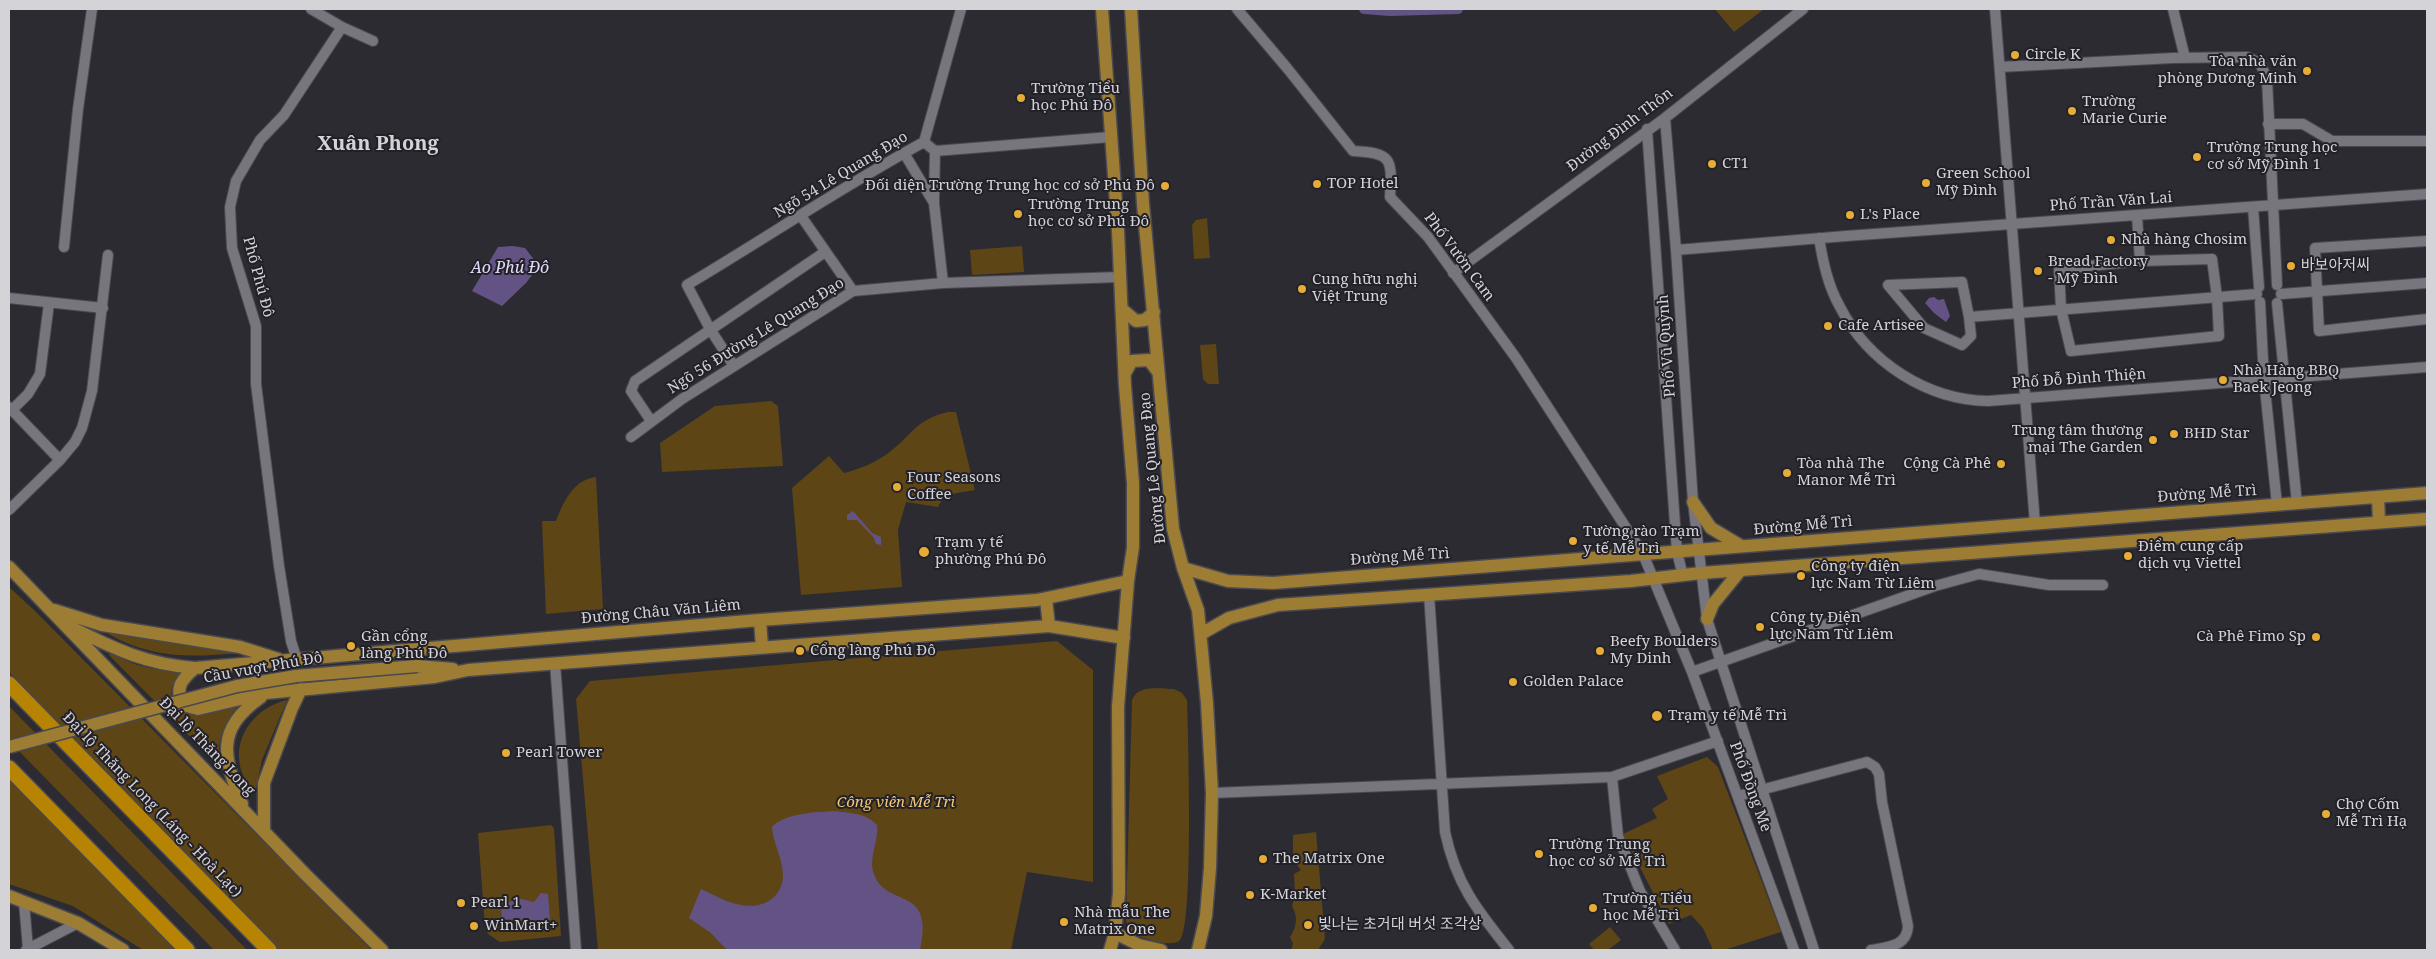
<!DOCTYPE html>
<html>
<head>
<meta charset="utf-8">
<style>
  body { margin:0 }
  #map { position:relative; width:2436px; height:959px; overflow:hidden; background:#2c2b32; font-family:"Noto Serif",serif }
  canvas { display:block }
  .frame { position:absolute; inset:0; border:10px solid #d4d3d8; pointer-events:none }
</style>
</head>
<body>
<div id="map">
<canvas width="2436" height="959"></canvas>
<div class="frame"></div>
</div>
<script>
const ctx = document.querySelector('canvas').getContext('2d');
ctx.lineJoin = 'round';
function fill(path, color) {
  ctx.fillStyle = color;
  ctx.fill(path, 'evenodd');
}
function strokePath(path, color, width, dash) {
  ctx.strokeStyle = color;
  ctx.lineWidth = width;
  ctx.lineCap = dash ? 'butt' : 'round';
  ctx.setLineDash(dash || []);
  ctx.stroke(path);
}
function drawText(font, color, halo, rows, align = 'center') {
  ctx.font = font + ' "Noto Serif","Noto Sans KR",serif';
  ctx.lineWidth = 4;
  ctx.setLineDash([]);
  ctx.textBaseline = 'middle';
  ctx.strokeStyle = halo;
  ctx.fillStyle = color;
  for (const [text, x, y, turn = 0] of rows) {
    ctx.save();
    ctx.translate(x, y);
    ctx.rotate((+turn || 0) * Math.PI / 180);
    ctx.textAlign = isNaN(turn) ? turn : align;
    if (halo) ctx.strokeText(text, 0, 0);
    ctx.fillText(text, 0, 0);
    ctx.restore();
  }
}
const green = new Path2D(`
  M1715 9H1764L1734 32Z
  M1207 218 1210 258 1194 259 1192 225 1196 220Z
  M1022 246 1024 272 972 275 970 250Z
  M1216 344 1219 384H1208L1203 379 1200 345Z
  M771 401 778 406 783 466 662 472 660 443 715 406Z
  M948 412H956L975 490C960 493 945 492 938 507L906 502 898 530 902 587 801 595 792 488 829 456 844 473C860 469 874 463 887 454 912 436 914 420 948 412Z
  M596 477 603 609 546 614 542 521H556C564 501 573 480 596 477Z
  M9 587 33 609 371 950H277L9 672Z
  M105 632 238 653C188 658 149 658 105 632Z
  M1057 641 1093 670V882L1027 872 1011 950H598L576 699 590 681Z
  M111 653C132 666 157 671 182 672L172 687 171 700 239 705C223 724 216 742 220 767L109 655Z
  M1174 689 1182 693 1187 700C1188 733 1194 925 1180 940 1172 949 1139 937 1130 932L1126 920 1132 700C1138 684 1160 689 1174 689Z
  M287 700 262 760 255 793C251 788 246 783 244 777 228 742 253 708 287 700Z
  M9 706 247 950H214L9 741Z
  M1707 757 1718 767 1781 932 1724 950H1713L1703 928 1691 915 1669 924 1623 834 1657 818 1652 809 1668 799 1657 776Z
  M9 774 179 950H143L73 906 9 884Z
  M551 825 554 828 561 936 500 942 488 934 485 927 478 833Z
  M1316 832 1325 939 1318 950H1291L1293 944 1290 937C1297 927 1298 916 1292 906L1295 895 1294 874 1301 870 1293 860V835Z
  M1610 927 1621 940 1608 950H1594L1589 944Z`);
const water = new Path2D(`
  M513 246 525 248 539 266 526 283 502 306 472 291 498 247Z
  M1934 297 1938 300 1944 299 1950 316 1946 322 1934 313 1925 303 1929 298Z
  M853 511 872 533 881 537V545L876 544 874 538 857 520H847V515Z
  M834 811C850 813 866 813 877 825 879 841 868 858 874 874 886 909 935 884 920 950H727L711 933 689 918 701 889C714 895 728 903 741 905 762 909 782 899 783 876 783 859 773 843 772 827 785 813 817 812 834 811Z
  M541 893 548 894 550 921 502 919 501 907 517 898 534 902Z`);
const canal = new Path2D(`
  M1364 9 1390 11 1458 9`);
const minor = new Path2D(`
  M311 9 342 27 373 41
  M1237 9 1287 68 1353 151C1393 153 1392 159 1390 197L1428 237 1516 358 1643 554 1692 672 1794 950
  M1995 9 2035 524
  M2173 9 2185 58
  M2000 67 2173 58 2247 57 2260 63 2267 79 2277 285
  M1665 118 1676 250 1693 502 1707 619 1814 950
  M2268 124H2303L2332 141H2427
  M1647 129 1677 552 1683 576
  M924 142 935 151 1110 137
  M924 142 961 9
  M935 151 934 203 943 283
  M904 153 934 203
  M2253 207 2259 287
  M801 216 853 291
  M2137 216 2140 261
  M1819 238C1823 262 1828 286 1840 307 1868 362 1927 400 1988 401L2427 367
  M2427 241 2315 248 2319 331 2427 319
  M64 247 78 109 92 9
  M1676 250 1846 236 2427 194
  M2212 259 2217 297 2219 336 2071 351 2061 309 2059 269 2140 261Z
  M1453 273 1665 118 1803 9
  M2281 294 2427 283
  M9 298 103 308
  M2260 302 2264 379 2277 505
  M2277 303 2297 504
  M1969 317 1971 336 1962 345 1924 328 1888 285 1962 282 1969 317 2257 294
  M734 366 710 329 687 285C766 238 843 186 924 142
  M9 407 60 460
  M12 410 28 394 40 374 49 303
  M651 421 631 391 635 381 825 252
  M631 437 682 399 853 291 943 283 1120 277
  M9 510 60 460 75 442 82 428 92 391 108 255
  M1429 594 1445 832C1456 884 1477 910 1509 950
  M297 660 291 641 279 566 256 384V326L232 248 230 207 236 181 260 140 284 115 342 27
  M555 663 576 950
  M1692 672 1935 586 1979 574 2049 585H2103
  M1612 777 1618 836 1640 891 1675 950
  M1212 793 1612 777 1718 741
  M1738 796 1867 762 1875 767 1879 774 1882 802 1908 926C1907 947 1887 947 1871 950
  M24 902 28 949
  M26 950 78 923`);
const major = new Path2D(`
  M1102 9 1118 231 1125 386 1133 483V547L1128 581 1118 707 1119 893 1115 933 1110 950
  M1131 9 1143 204 1173 529 1183 568 1198 610 1207 703 1212 793 1210 868 1206 916 1198 950
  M1123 310 1136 321 1145 320 1154 312
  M1125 373 1132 361 1149 360 1158 372
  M2378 497 2379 522
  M1693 502 1711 528 1741 546
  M9 567 305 874 382 950
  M1183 568 1228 581 1273 583 2427 493
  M1046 599 1049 626
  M54 610 102 625 240 647 278 659
  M1707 619 1713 604 1740 571
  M760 620 762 647
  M68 626C113 648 144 664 195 668L760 620 1037 600 1128 581
  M1201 634 1229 618 1278 605 1631 581 1701 573 2427 519
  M417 666 453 669
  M195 668C182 679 174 688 183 705L198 709 266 693 435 677 468 670 1049 626 1124 638
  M242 804C224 758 214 730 261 697
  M264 829V783L292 708 301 689
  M9 896 78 923 123 950
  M1115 933 1139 945 1161 950`);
const highway = new Path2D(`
  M9 684 269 950
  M9 768 187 950`);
const majorBridge = new Path2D(`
  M9 747 237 686 296 676 417 666`);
const markers = [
  [2015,55,5,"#e6ac36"],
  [2307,71,5,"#e6ac36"],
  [1021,98,5,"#e6ac36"],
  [2072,111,5,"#e6ac36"],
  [2197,157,5,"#e6ac36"],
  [1712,164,5,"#e6ac36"],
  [1926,183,5,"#e6ac36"],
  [1317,184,5,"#e6ac36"],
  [1165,186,5,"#e6ac36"],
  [1018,214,5,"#e6ac36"],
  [1850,215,5,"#e6ac36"],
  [2111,240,5,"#e6ac36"],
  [2291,266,5,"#e6ac36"],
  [2038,271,5,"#e6ac36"],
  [1302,289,5,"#e6ac36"],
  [1828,326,5,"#e6ac36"],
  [2223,380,5,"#e6ac36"],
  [2174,434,5,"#e6ac36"],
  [2153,440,5,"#e6ac36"],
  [2001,464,5,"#e6ac36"],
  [1787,473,5,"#e6ac36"],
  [897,487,5,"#e6ac36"],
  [1573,541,5,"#e6ac36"],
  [924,552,6,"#e6ac36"],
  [2128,556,5,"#e6ac36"],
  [1801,576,5,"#e6ac36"],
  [1760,627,5,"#e6ac36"],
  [2316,637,5,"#e6ac36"],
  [351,646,5,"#e6ac36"],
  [800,651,5,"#e6ac36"],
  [1600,651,5,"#e6ac36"],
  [1513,682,5,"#e6ac36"],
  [1657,716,6,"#e6ac36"],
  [506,753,5,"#e6ac36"],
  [2326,814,5,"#e6ac36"],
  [1539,854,5,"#e6ac36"],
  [1263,859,5,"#e6ac36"],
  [1250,895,5,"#e6ac36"],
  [461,903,5,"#e6ac36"],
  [1593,908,5,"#e6ac36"],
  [1064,922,5,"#e6ac36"],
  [1308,925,5,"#e6ac36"],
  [474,926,5,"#e6ac36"]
];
const poiNames = [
  ["Circle K",2025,55],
  ["Tòa nhà văn",2297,62,"right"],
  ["phòng Dương Minh",2297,79,"right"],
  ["Trường Tiểu",1031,89],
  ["học Phú Đô",1031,106],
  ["Trường",2082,102],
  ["Marie Curie",2082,119],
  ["Trường Trung học",2207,148],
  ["cơ sở Mỹ Đình 1",2207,165],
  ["CT1",1722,164],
  ["Green School",1936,174],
  ["Mỹ Đình",1936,191],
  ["TOP Hotel",1327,184],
  ["Đối diện Trường Trung học cơ sở Phú Đô",1155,186,"right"],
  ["Trường Trung",1028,205],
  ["học cơ sở Phú Đô",1028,222],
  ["L's Place",1860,215],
  ["Nhà hàng Chosim",2121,240],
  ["Bread Factory",2048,262],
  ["- Mỹ Đình",2048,279],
  ["바보아저씨",2301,266],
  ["Cung hữu nghị",1312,280],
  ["Việt Trung",1312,297],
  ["Cafe Artisee",1838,326],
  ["Nhà Hàng BBQ",2233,371],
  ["Baek Jeong",2233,388],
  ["Trung tâm thương",2143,431,"right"],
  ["mại The Garden",2143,448,"right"],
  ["BHD Star",2184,434],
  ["Tòa nhà The",1797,464],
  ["Manor Mễ Trì",1797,481],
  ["Cộng Cà Phê",1991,464,"right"],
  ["Four Seasons",907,478],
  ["Coffee",907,495],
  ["Tường rào Trạm",1583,532],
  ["y tế Mễ Trì",1583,549],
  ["Trạm y tế",935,543],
  ["phường Phú Đô",935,560],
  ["Điểm cung cấp",2138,547],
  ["dịch vụ Viettel",2138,564],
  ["Công ty điện",1811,567],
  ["lực Nam Từ Liêm",1811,584],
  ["Công ty Điện",1770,618],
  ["lực Nam Từ Liêm",1770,635],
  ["Gần cổng",361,637],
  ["làng Phú Đô",361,654],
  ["Cà Phê Fimo Sp",2306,637,"right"],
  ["Beefy Boulders",1610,642],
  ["My Dinh",1610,659],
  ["Cổng làng Phú Đô",810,651],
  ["Golden Palace",1523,682],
  ["Trạm y tế Mễ Trì",1668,716],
  ["Pearl Tower",516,753],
  ["Chợ Cốm",2336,805],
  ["Mễ Trì Hạ",2336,822],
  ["Trường Trung",1549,845],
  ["học cơ sở Mễ Trì",1549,862],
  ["The Matrix One",1273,859],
  ["K-Market",1260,895],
  ["Trường Tiểu",1603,899],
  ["học Mễ Trì",1603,916],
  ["Pearl 1",471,903],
  ["Nhà mẫu The",1074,913],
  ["Matrix One",1074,930],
  ["빛나는 초거대 버섯 조각상",1318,925],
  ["WinMart+",484,926]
];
const streetNames = [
  ["Đường Đình Thôn",1620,130,-37],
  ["Ngõ 54 Lê Quang Đạo",841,175,-31],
  ["Phố Trần Văn Lai",2111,202,-4],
  ["Phố Vườn Cam",1459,257,53],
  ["Phố Phú Đô",258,277,75],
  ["Ngõ 56 Đường Lê Quang Đạo",756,336,-32],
  ["Phố Vũ Quỳnh",1667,346,-94],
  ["Phố Đỗ Đình Thiện",2079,379,-4],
  ["Đường Lê Quang Đạo",1153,468,-96],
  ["Đường Mễ Trì",2207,494,-4],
  ["Đường Mễ Trì",1803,526,-5],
  ["Đường Mễ Trì",1400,557,-4],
  ["Đường Châu Văn Liêm",661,612,-5],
  ["Cầu vượt Phú Đô",263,668,-10],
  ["Đại lộ Thăng Long",207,747,46],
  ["Phố Đồng Me",1750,787,70],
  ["Đại lộ Thăng Long (Láng - Hoà Lạc)",152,805,46]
];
const parkNames = [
  ["Công viên Mễ Trì",896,803]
];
const waterNames = [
  ["Ao Phú Đô",510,268]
];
const districtNames = [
  ["Xuân Phong",378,144]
];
fill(green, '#5d4516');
fill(water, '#635385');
strokePath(canal, '#635385', 10);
strokePath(minor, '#4a494f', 12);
strokePath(major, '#4a494f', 15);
strokePath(highway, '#4a494f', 18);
strokePath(minor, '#77757d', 10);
strokePath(major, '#9d7d34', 12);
strokePath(highway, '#b68303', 15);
strokePath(majorBridge, '#4a494f', 15, []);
strokePath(majorBridge, '#9d7d34', 12);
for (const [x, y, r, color] of markers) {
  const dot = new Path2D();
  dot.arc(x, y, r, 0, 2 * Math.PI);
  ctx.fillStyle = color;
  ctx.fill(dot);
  strokePath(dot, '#232128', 2);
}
drawText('15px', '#d4d3d8', '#232128', poiNames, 'left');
drawText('15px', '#d4d3d8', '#232128', streetNames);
drawText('italic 15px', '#f4c777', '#232128', parkNames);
drawText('italic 16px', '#e2dafa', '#232128', waterNames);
drawText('bold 20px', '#d4d3d8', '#232128', districtNames);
</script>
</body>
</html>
